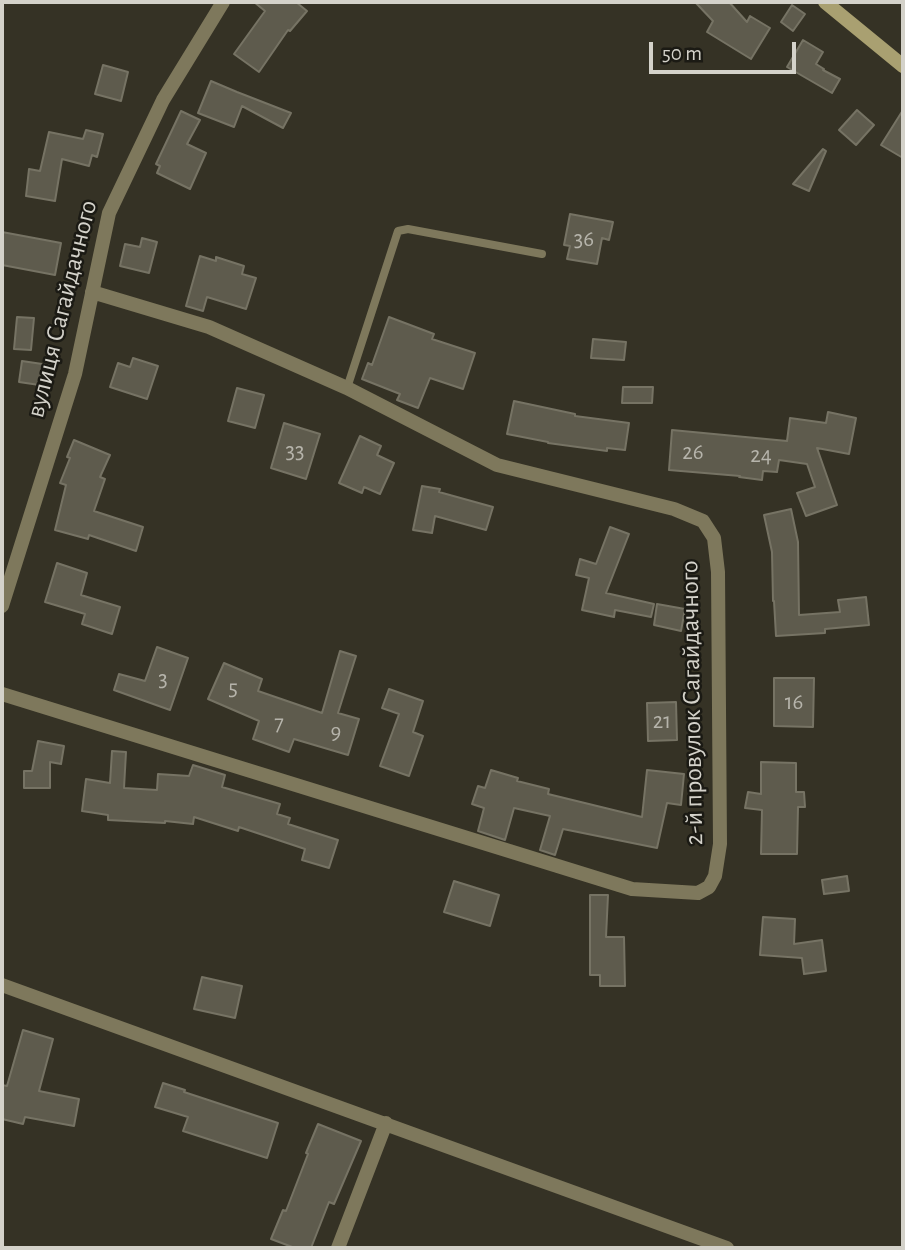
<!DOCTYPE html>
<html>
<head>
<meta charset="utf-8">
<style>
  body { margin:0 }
  #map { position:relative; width:905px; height:1250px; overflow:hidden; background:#353225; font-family:"Alegreya Sans",sans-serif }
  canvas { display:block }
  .frame { position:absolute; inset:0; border:4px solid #d4d2ca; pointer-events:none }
  .scale { position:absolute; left:649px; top:42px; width:147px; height:32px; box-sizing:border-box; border:4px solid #d4d2ca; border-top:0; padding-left:9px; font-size:21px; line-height:24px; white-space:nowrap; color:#d4d2ca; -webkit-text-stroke:5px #1b1a14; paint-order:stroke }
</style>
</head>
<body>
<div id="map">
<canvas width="905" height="1250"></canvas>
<div class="frame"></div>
<div class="scale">50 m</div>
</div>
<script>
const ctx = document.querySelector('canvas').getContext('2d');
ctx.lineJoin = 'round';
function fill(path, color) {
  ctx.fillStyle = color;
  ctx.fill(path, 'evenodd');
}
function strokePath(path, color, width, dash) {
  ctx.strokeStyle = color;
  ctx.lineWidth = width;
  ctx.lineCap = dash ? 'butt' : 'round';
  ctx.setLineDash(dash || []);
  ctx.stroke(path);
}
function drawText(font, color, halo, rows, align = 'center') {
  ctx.font = font + ' "Alegreya Sans",sans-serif';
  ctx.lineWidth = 5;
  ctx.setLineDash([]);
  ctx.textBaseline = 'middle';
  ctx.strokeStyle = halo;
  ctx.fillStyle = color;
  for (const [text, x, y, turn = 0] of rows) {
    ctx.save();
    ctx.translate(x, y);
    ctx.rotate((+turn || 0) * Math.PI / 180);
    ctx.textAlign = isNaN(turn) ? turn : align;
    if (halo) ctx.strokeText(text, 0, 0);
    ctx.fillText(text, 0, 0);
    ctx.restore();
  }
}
const building = new Path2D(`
  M254 2H296L307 11 290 31 288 30 259 72 234 54 265 11Z
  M695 2H729L747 22 750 16 770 28 751 59 707 32 713 21Z
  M792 5 805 14 793 31 781 22Z
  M803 40 823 52 816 64 824 69 823 70 840 79 832 93 787 67Z
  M103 65 128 72 121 101 95 94Z
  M211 81 237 92 291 113 283 128 242 106 234 127 198 113Z
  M857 110 874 125 856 145 839 130Z
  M903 110V158L881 145Z
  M181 111 200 120 187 144 206 153 190 189 157 173 160 166 156 164Z
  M86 130 103 134 97 157 92 155 89 166 62 159 55 201 26 196 29 169 40 171 49 132 83 139Z
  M823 149 826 151 809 191 793 184Z
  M570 214 613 222 609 240 602 238 597 264 567 259 570 246 564 245Z
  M2 232 61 243 55 275 2 265Z
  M142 238 157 242 149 273 120 266 125 244 140 247Z
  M200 256 216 261V257L244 266 242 274 256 278 246 309 207 297 203 311 186 306Z
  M17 317 34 318 31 350 14 349Z
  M389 317 434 334 432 339 475 353 463 389 430 378 418 408 397 400 400 394 362 379 368 363 372 365Z
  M593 339 626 342 624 360 591 358Z
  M133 358 158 366 147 399 110 387 118 363 130 367Z
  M22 361 49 365 46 386 19 382Z
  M623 387H653L652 403H622Z
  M237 388 264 395 255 428 228 421Z
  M514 401 575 414V416L629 423 625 450 607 448V451L548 443V442L507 434Z
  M828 412 856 418 849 454 817 448 837 505 806 516 797 493 815 487 807 464 779 460 777 472 763 471 762 480 739 477 740 476 669 470 672 430 787 441 790 418 826 423Z
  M284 423 320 434 306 479 271 468Z
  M360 436 381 446 377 455 394 463 380 494 364 487 362 493 339 483Z
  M74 440 110 455 100 477 105 479 94 511 143 527 136 551 89 535 88 539 55 530 66 485 60 483 70 458 67 457Z
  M422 486 440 489 439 492 493 507 486 530 435 516 432 533 413 530Z
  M791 509 798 542 799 615 840 612 838 600 866 597 869 625 825 629V633L776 636 774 601H773L772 552 764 515Z
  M610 527 629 534 606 593 654 604 651 617 615 610 614 617 582 610 589 578 576 575 580 559 596 564Z
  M57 563 87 573 81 595 120 607 112 634 82 624 85 614 45 602Z
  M657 604 685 609 681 631 654 625Z
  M157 647 188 658 170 710 114 690 119 674 145 681Z
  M340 651 356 656 338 713 359 719 348 755 294 739 289 752 253 739 259 721 208 699 224 663 262 679 258 691 322 713Z
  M774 678H814L813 727 774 726Z
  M389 689 423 701 413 732 423 736 409 776 380 766 399 714 382 708Z
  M676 702 677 740 648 741 647 703Z
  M38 741 64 746 61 764 50 762V788H24V771H32Z
  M112 751 126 752 124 788 157 790 158 774 189 776 193 765 225 775 222 787 280 804 277 814 290 818 288 824 338 840 329 868 302 860 305 849 239 827 238 831 194 817 193 824 165 821V823L108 820V815L82 811 86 779 110 783Z
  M761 762 796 763V792H804L805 807H798L797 854H761L762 810 745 808 748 792 761 794Z
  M491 770 518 778 517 781 549 789 548 794 642 817 647 770 684 774 681 805 667 803 657 848 563 829 555 855 540 850 550 816 514 808 505 840 478 831 484 808 472 804 478 786 485 788Z
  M847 876 849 891 824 894 822 880Z
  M454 881 499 895 490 926 444 912Z
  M590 895H608L606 937H624L625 986H600V975H590Z
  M763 917 795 919 794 944 822 940 826 971 804 974 802 958 760 955Z
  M202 977 242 986 235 1018 194 1009Z
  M23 1030 53 1039 39 1091 79 1099 74 1126 25 1117 23 1124 2 1119V1085L7 1086Z
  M163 1083 185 1090 184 1092 278 1123 267 1158 183 1131 188 1117 155 1107Z
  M318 1124 361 1141 334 1204 329 1202 311 1248H295L271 1239 283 1210 286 1211 308 1154 306 1153Z`);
const lane = new Path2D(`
  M347 388 398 231 408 229 542 254`);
const street = new Path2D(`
  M2 606 75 374 109 213 163 100 223 2
  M2 694 632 889 698 893 709 887 715 876 720 844 718 572 714 538 703 521 674 509 497 465 347 388 209 327 92 292
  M2 985 727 1248
  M338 1248 386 1123`);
const secondary = new Path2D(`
  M825 2 903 66`);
const numberNames = [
  ["36",584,239],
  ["33",295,451],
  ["26",693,452],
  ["24",761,455],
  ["3",163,679],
  ["5",233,688],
  ["16",794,702],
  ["21",662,721],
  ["7",279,723],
  ["9",336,732]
];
const streetNames = [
  ["вулиця Сагайдачного",62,309,-76],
  ["2-й провулок Сагайдачного",692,703,-91]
];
fill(building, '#5e5b4d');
strokePath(building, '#767364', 2);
strokePath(lane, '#7e785c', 8);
strokePath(street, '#7e785c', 14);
strokePath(secondary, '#a9a071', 14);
drawText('23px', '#b6b4ab', null, numberNames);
drawText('26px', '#d4d2ca', '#1b1a14', streetNames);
</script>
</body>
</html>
